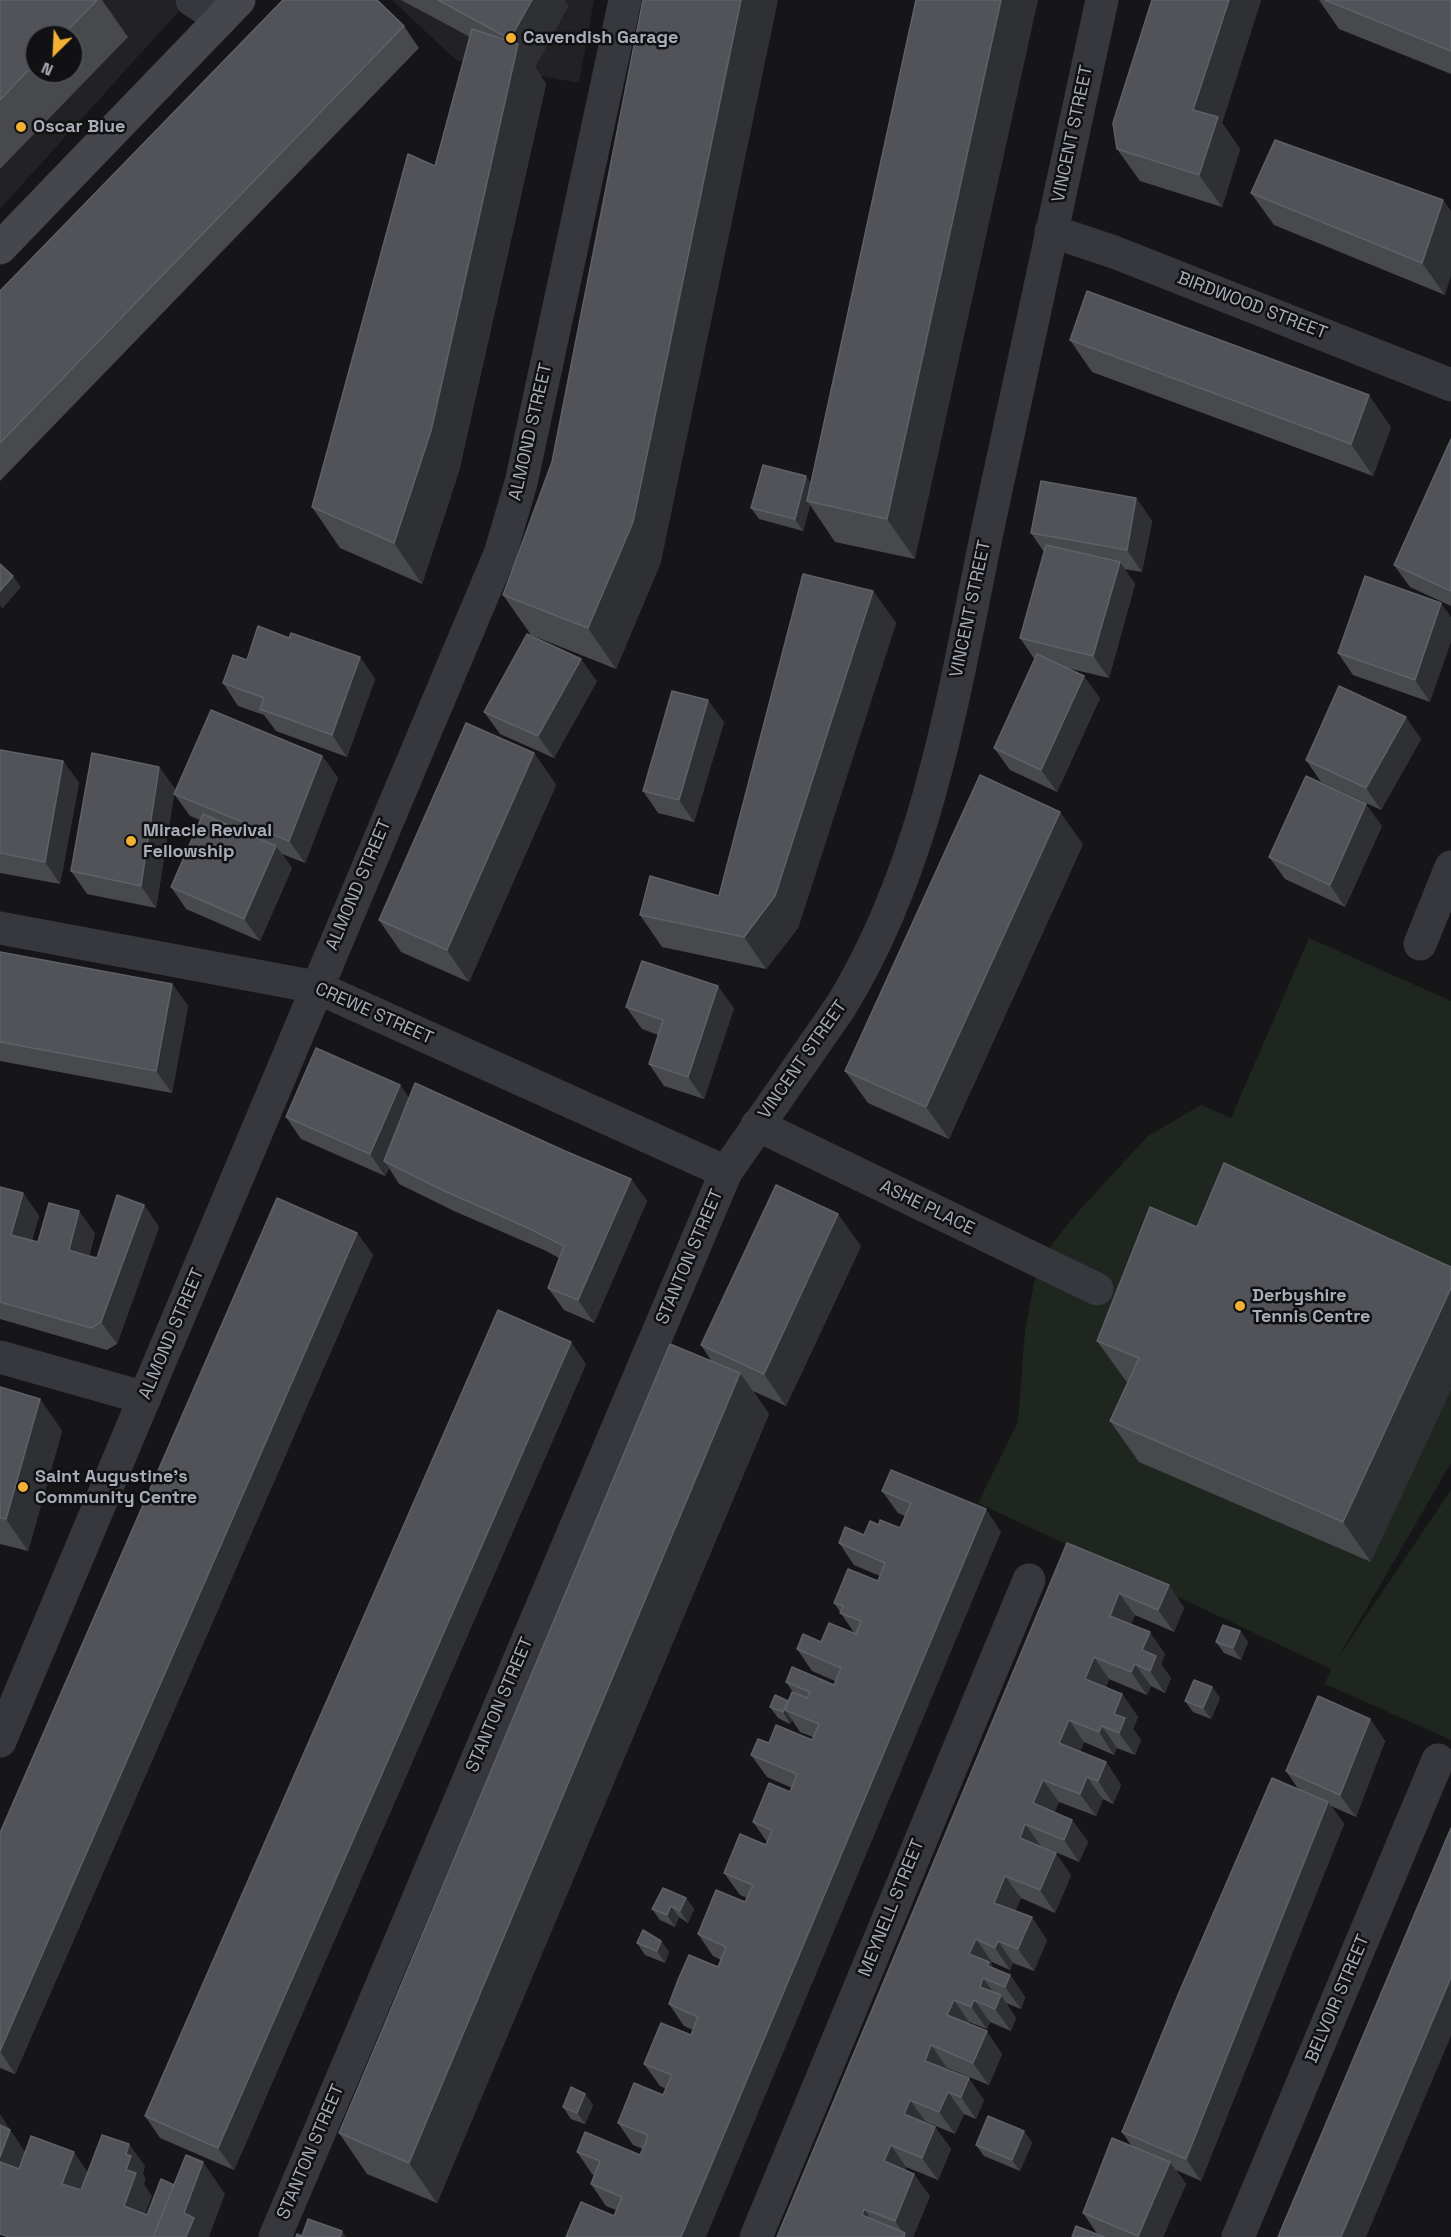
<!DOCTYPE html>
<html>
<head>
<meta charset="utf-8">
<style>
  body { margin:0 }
  #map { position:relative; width:1451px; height:2237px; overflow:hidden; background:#161618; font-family:"Space Grotesk",sans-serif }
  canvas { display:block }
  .north { position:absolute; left:24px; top:24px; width:60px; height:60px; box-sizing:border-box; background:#111113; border:2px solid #4d4f55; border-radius:50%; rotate:204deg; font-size:16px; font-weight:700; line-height:24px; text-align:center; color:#a8adb8 }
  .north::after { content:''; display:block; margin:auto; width:21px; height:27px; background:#f2b134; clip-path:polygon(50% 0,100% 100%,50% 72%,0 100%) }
</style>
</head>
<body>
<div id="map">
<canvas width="1451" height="2237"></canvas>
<div class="north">N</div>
</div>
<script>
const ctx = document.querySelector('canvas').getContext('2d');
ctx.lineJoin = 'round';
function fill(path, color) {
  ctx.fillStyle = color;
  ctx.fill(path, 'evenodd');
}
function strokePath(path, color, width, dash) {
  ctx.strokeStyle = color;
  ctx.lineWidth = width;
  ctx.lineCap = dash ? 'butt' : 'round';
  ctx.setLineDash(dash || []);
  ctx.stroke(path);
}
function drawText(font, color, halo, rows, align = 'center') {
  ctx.font = font + ' "Space Grotesk",sans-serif';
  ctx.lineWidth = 5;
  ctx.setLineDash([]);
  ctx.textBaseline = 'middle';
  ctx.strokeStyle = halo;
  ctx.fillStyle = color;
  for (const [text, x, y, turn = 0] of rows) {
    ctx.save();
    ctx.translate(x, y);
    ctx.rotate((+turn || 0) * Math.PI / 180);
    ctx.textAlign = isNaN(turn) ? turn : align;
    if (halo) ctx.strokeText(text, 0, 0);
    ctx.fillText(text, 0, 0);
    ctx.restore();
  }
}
const built = new Path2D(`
  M0 0H189L0 209ZM36 36H72V72H36Z
  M392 0H594L579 83 456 60Z`);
const green = new Path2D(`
  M1309 938 1451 1001V1463L1337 1659 1451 1490V1740L1325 1684 1331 1669 978 1503 1018 1422 1025 1330 1034 1283 1049 1248 1075 1215 1148 1136 1201 1105 1231 1118Z`);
const street = new Path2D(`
  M192 0 221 19
  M1051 231 1114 252 1451 385
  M0 928 316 987 726 1172
  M1420 944 1451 867
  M757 1125 1097 1289
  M0 1357 145 1398
  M0 1741 500 554 521 483 625 0
  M275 2237 726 1172 841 1006C931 859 955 684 990 518 1027 345 1064 172 1102 0
  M756 2237 1029 1580
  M1238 2237 1438 1760`);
const secondary = new Path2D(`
  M0 248 239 0`);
const wall = new Path2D(`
  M0 0H102L128 37 0 169ZM36 36H72V72H36Z
  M401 0H564L568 6 535 67 546 84 459 471 422 584 340 548 312 507 435 166 470 37Z
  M916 0 915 559 835 542 810 505 803 531 759 519 751 508 811 483Z
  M1152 0H1261L1222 123 1240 149 1222 207 1140 181 1117 149Z
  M1319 0H1451V74L1339 29Z
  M404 26 419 48 0 481V291Z
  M1251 193 1451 211 1445 295 1274 225Z
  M1070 340 1391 427 1373 476 1092 372Z
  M1451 439V606L1410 587 1394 565Z
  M1136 498 1152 521 1142 572 1124 569 1135 584 1109 678 1067 668 1100 698 1057 792 1010 770 994 748 1035 660 1020 638 1044 552 1031 533Z
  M661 562 616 669 531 635 503 595Z
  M1365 576 1430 702 1353 675 1338 653Z
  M873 591 896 623 798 928 766 969 662 947 640 915 719 896Z
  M289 638 360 657 375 679 347 757 276 731 264 715 238 706 223 683 247 660Z
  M597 681 554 758 500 734 484 712Z
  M724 722 694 822 658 813 643 791Z
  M1421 739 1381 810 1321 782 1306 760Z
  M0 750 63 761 79 783 60 884 0 873Z
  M534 753 556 785 469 982 401 952 379 920Z
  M322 756 338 778 305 863 282 854 292 868 260 941 186 909 171 887 200 820 190 816 174 794Z
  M159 767 175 789 156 908 87 894 71 871Z
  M1382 826 1345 907 1285 879 1269 857Z
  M1083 844 949 1139 868 1103 845 1071Z
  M0 952 172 984 188 1006 172 1093 0 1061Z
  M626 1007 734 1008 704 1099 664 1086 649 1064 658 1035 642 1029Z
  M400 1085 409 1098 565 1151 631 1179 647 1201 594 1323 564 1310 548 1288 559 1258 544 1250 454 1211 399 1184 389 1168 385 1176 301 1139 286 1117Z
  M0 1187 23 1193 39 1216 32 1240 38 1242 95 1233 89 1256 97 1258 144 1205 159 1227 117 1344 107 1350 0 1319Z
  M1150 1207 1371 1562 1139 1462 1110 1421 1128 1382 1126 1381 1097 1341Z
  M357 1233 373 1255 15 2074 0 2068V1833Z
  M861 1246 786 1406 753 1391 769 1414 437 2203 367 2174 339 2133 712 1362 701 1345Z
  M586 1364 234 2170 160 2138 145 2116Z
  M0 1387 40 1399 62 1431 28 1551 0 1544Z
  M882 1491 1001 1532 614 2216 616 2210 606 2206 591 2184 594 2175 592 2174 577 2152 640 2155 643 2149 633 2145 618 2123 663 2095 666 2089 660 2086 644 2064 691 2035 693 2030 684 2026 669 2004 718 1967 721 1960 713 1956 698 1934 745 1902 747 1898 740 1895 724 1873 766 1845 767 1842 753 1822 790 1792 792 1788 767 1777 751 1755 769 1743 812 1740 813 1737 800 1732 792 1720 790 1724 778 1718 770 1707 788 1702 793 1692 786 1682 834 1685 835 1681 812 1671 797 1649 855 1634 834 1603 878 1581 880 1576 854 1565 839 1543 864 1535 879 1525 900 1528 905 1516 898 1513Z
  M1067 1543 1169 1585 1184 1608 1174 1632 1135 1615 1131 1624 1165 1654 1161 1664 1171 1678 1165 1693 1151 1686 1147 1695 1109 1679 1106 1687 1122 1694 1138 1717 1133 1729 1141 1740 1135 1755 1117 1748 1114 1755 1084 1742 1080 1752 1106 1762 1121 1785 1113 1804 1103 1799 1096 1816 1059 1802 1054 1812 1072 1820 1088 1842 1079 1862 1041 1846 1071 1875 1055 1913 1021 1898 1015 1911 1047 1940 1034 1971 1013 1963 1010 1970 992 1962 991 1964 994 1969 1010 1975 1025 1997 1021 2009 1006 2003 1016 2018 1011 2031 990 2022 987 2029 969 2022V2024L1002 2054 989 2085 947 2068 946 2069 984 2100 976 2119 964 2114 955 2134 926 2122 925 2123 935 2127 951 2149 938 2180 906 2167 905 2170 930 2196 913 2237H777Z
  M1240 1631 1248 1642 1241 1660 1224 1653 1216 1642Z
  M1212 1687 1220 1698 1211 1719 1193 1712 1185 1701Z
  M1370 1719 1385 1741 1356 1817 1331 1806 1344 1824 1201 2181 1176 2170 1186 2184 1163 2237H1072L1098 2235 1083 2213 1131 2145 1122 2132 1299 1790 1286 1771Z
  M686 1898 694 1909 688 1923 679 1917 675 1927 660 1920 652 1909Z
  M661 1941 669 1952 665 1963 645 1955 637 1943Z
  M585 2094 593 2105 585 2124 571 2119 563 2107Z
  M1024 2131 1032 2143 1020 2171 984 2156 976 2145Z`);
const shadedWall = new Path2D(`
  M532 0H564L568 6 535 67 546 84 459 471 422 584 394 543 517 48 510 39Z
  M741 0H778L661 562 616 669 588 628Z
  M1001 0H1038L915 559 887 519Z
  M1229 0H1261L1222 123 1240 149 1222 207 1199 175 1193 110Z
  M1443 200 1451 211V276L1445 295 1422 263Z
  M1369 395 1391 427 1373 476 1351 444Z
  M806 476 814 487 807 501 810 505 803 531 795 519Z
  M1136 498 1152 521 1142 572 1127 550Z
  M1120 562 1135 584 1109 678 1093 656Z
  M13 576 21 587 2 609 0 605V591Z
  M873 591 896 623 798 928 766 969 744 937Z
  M1441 603 1451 617V642L1430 702 1415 680Z
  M360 657 375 679 347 757 332 735Z
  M581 659 597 681 554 758 538 736Z
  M1084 676 1100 698 1057 792 1041 770Z
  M708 700 724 722 694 822 679 800Z
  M1406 717 1421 739 1381 810 1366 788Z
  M534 753 556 785 469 982 447 950Z
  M322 756 338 778 305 863 289 841Z
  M63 761 79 783 60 884 45 862Z
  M159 767 175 789 156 908 141 886Z
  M1366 804 1382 826 1345 907 1330 885Z
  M1060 812 1083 844 949 1139 926 1107Z
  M276 846 292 868 260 941 244 919Z
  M172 984 188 1006 172 1093 156 1071Z
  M718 986 734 1008 704 1099 688 1077Z
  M400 1085 415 1107 384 1161 389 1168 385 1176 370 1154Z
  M631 1179 647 1201 594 1323 578 1300Z
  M23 1193 39 1216 27 1257 11 1235Z
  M144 1205 159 1227 117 1344 101 1322Z
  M79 1211 95 1233 84 1272 69 1250Z
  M838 1214 861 1246 786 1406 764 1374Z
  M357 1233 373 1255 15 2074 0 2051Z
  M1451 1288V1390L1371 1562 1343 1522Z
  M571 1342 586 1364 234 2170 218 2148Z
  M740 1373 769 1414 437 2203 409 2163Z
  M40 1399 62 1431 28 1551 6 1519Z
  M986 1509 1001 1532 706 2237H681Z
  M1169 1585 1184 1608 1174 1632 1158 1610Z
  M1119 1593 1135 1615 1125 1638 1110 1616Z
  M1240 1631 1248 1642 1241 1660 1233 1648Z
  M1150 1632 1165 1654 1161 1664 1171 1678 1165 1693 1150 1671 1142 1650Z
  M1094 1657 1109 1679 1100 1701 1085 1679Z
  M1135 1664 1151 1686 1147 1695 1131 1672Z
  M1212 1687 1220 1698 1211 1719 1203 1708Z
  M1122 1694 1138 1717 1133 1729 1141 1740 1135 1755 1119 1733 1114 1714Z
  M788 1701 795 1712 785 1710 792 1720 790 1724 783 1712Z
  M1370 1719 1385 1741 1356 1817 1340 1795Z
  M1069 1720 1084 1742 1075 1765 1059 1743Z
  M1102 1726 1117 1748 1114 1755 1099 1732Z
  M1106 1762 1121 1785 1113 1804 1098 1781Z
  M1087 1777 1103 1799 1096 1816 1080 1794Z
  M1043 1780 1059 1802 1049 1825 1033 1803Z
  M1328 1802 1344 1824 1201 2181 1186 2159Z
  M1072 1820 1088 1842 1079 1862 1064 1840Z
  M1025 1824 1041 1846 1035 1861 1020 1838Z
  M1056 1853 1071 1875 1055 1913 1040 1890Z
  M1005 1876 1021 1898 1010 1925 994 1903Z
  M686 1898 694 1909 688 1923 680 1911Z
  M671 1906 679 1917 675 1927 667 1915Z
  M1032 1917 1047 1940 1034 1971 1018 1949Z
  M976 1939 992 1962 991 1964 1005 1985 969 1954Z
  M661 1941 669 1952 665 1963 657 1951Z
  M998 1941 1013 1963 1010 1970 995 1948Z
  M1010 1975 1025 1997 1021 2009 1005 1987Z
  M1451 1977V2036L1366 2237H1341Z
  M983 1978 999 2000 980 1987Z
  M1001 1995 1016 2018 1011 2031 995 2009Z
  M954 2000 969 2022 963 2037 947 2015Z
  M974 2000 990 2022 987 2029 971 2007Z
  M987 2031 1002 2054 989 2085 973 2063Z
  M931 2045 947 2068 941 2083 925 2061Z
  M969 2078 984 2100 976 2119 961 2097Z
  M948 2092 964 2114 955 2134 939 2112Z
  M585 2094 593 2105 585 2124 577 2113Z
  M910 2100 926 2122 920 2136 904 2114Z
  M0 2114 25 2152 14 2184 0 2164Z
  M935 2127 951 2149 938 2180 922 2158Z
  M1024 2131 1032 2143 1020 2171 1012 2160Z
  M129 2144 145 2166 143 2174 146 2179 144 2184 152 2196 140 2228 124 2206 126 2154Z
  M891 2145 906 2167 900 2183 884 2161Z
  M74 2152 89 2174 78 2206 62 2184Z
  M203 2162 225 2194 209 2237H163Z
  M1170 2162 1186 2184 1163 2237H1139Z
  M914 2174 930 2196 913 2237H904V2235L895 2221Z
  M864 2209 880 2231 862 2215Z
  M342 2231 346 2237H340Z`);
const building = new Path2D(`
  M0 0H97L62 36H36V62L0 100Z
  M283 0H377L404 26 0 443V291Z
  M438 0H532L510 39Z
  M643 0H741L633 522 588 628 503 595 552 462Z
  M916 0H1001L887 519 807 501Z
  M1152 0H1229L1193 110 1218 117 1199 175 1117 149 1113 123Z
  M1325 0H1451V51Z
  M472 29 518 44 431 431 394 543 312 507 408 154 435 166Z
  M1275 140 1443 200 1422 263 1251 193Z
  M1087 291 1369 395 1351 444 1070 340Z
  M1451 439V591L1394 565Z
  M763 465 806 476 795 519 751 508Z
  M1041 481 1136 498 1127 550 1031 533Z
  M1046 545 1120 562 1093 656 1020 638Z
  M0 564 13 576 0 591Z
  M803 574 873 591 775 896 744 937 640 915 650 876 719 896Z
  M1365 576 1441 603 1415 680 1338 653Z
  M258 626 289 638 291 633 360 657 332 735 260 709 264 698 223 683 233 655 247 660Z
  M527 634 581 659 538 736 484 712Z
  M1037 654 1084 676 1041 770 994 748Z
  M1339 686 1406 717 1366 788 1306 760Z
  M672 691 708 700 679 800 643 791Z
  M211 710 322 756 289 841 174 794Z
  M466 723 534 753 447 950 379 920Z
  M0 750 63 761 45 862 0 853Z
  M92 753 159 767 141 886 71 871Z
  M980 775 1060 812 926 1107 845 1071Z
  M1306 776 1366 804 1330 885 1269 857Z
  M203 814 276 846 244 919 171 887Z
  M0 952 172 984 156 1071 0 1042Z
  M642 961 718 986 688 1077 649 1064 663 1020 626 1007Z
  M316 1048 400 1085 370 1154 286 1117Z
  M415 1083 565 1151 631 1179 578 1300 548 1288 564 1246 528 1228 438 1188 384 1161Z
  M1224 1163 1451 1267V1288L1343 1522 1110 1421 1139 1358 1097 1341 1150 1207 1197 1227Z
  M776 1185 838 1214 764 1374 701 1345Z
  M0 1187 23 1193 11 1235 38 1242 49 1203 79 1211 69 1250 85 1255 97 1258 117 1195 144 1205 101 1322 91 1328 0 1302Z
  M277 1198 357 1233 0 2051V1833Z
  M498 1310 571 1342 218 2148 145 2116Z
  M670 1344 740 1373 409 2163 339 2133Z
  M0 1387 40 1399 6 1519 0 1518Z
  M891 1470 986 1509 681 2237H566L581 2202 614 2216 622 2197 591 2184 600 2161 577 2152 585 2132 640 2155 645 2144 648 2135 618 2123 634 2083 663 2095 672 2075 644 2064 661 2023 691 2035 698 2017 669 2004 678 1980 689 1955 718 1967 726 1947 698 1934 716 1890 745 1902 753 1885 724 1873 740 1834 766 1845 772 1830 753 1822 769 1783 790 1792 797 1774 751 1755 758 1739 769 1743 776 1725 812 1740 819 1724 785 1710 792 1692 807 1698 810 1692 786 1682 792 1667 834 1685 841 1668 797 1649 803 1634 821 1642 829 1623 856 1634 861 1621 840 1613 843 1606 834 1603 848 1569 878 1581 885 1563 839 1543 845 1527 864 1535 870 1521 879 1525 880 1520 900 1528 911 1503 882 1491Z
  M1067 1543 1169 1585 1158 1610 1119 1593 1110 1616 1150 1632 1142 1650 1156 1656 1150 1671 1135 1664 1131 1672 1094 1657 1085 1679 1122 1694 1114 1714 1125 1718 1119 1733 1102 1726 1099 1732 1069 1720 1059 1743 1106 1762 1098 1781 1087 1777 1080 1794 1043 1780 1033 1803 1072 1820 1064 1840 1025 1824 1020 1838 1056 1853 1040 1890 1005 1876 994 1903 1032 1917 1024 1935 1018 1949 998 1941 995 1948 976 1939 969 1954 989 1962 988 1966 1010 1975 1005 1987 983 1978 980 1987 1001 1995 995 2009 974 2000 971 2007 954 2000 947 2015 987 2031 973 2063 931 2045 925 2061 969 2078 961 2097 948 2092 939 2112 910 2100 904 2114 935 2127 922 2158 891 2145 884 2161 914 2174 895 2221 864 2209 862 2215 905 2233 904 2237H777Z
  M1223 1625 1240 1631 1233 1648 1216 1642Z
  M1194 1680 1212 1687 1203 1708 1185 1701Z
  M775 1695 788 1701 783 1712 770 1707Z
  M1318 1696 1370 1719 1340 1795 1286 1771Z
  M1272 1778 1328 1802 1186 2159 1122 2132 1178 1995Z
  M1451 1828V1977L1341 2237H1278Z
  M663 1888 686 1898 680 1911 671 1906 667 1915 652 1909Z
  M643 1930 661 1941 657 1951 637 1943Z
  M571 2087 585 2094 577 2113 563 2107Z
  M988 2116 1024 2131 1012 2160 976 2145Z
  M0 2125 10 2130 0 2157Z
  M102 2135 129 2144 126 2154 131 2156 126 2170 136 2173 124 2206 147 2215 161 2179 174 2185 153 2237H9L0 2234V2162L19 2169 31 2136 74 2152 62 2184 81 2190Z
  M1112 2138 1170 2162 1138 2236 1083 2213Z
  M186 2155 203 2162 184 2213 194 2218 186 2237H153Z
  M308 2219 342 2231 340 2237H296L297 2234 302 2236Z
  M1076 2226 1104 2237H1072Z`);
const markers = [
  [511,38,6,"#f2b134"],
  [21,127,6,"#f2b134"],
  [131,841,6,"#f2b134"],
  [1240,1306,6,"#f2b134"],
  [23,1487,6,"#f2b134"]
];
const poiNames = [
  ["Cavendish Garage",523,38],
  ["Oscar Blue",33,127],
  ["Miracle Revival",143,831],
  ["Fellowship",143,852],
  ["Derbyshire",1252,1296],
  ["Tennis Centre",1252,1317],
  ["Saint Augustine's",35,1477],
  ["Community Centre",35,1498]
];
const streetNames = [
  ["VINCENT STREET",1073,134,-78],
  ["BIRDWOOD STREET",1252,306,21],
  ["ALMOND STREET",531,432,-77],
  ["VINCENT STREET",971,609,-78],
  ["ALMOND STREET",359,885,-67],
  ["CREWE STREET",374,1014,24],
  ["VINCENT STREET",803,1060,-55],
  ["ASHE PLACE",927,1208,26],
  ["STANTON STREET",690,1257,-67],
  ["ALMOND STREET",172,1334,-67],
  ["STANTON STREET",500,1705,-67],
  ["MEYNELL STREET",892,1908,-68],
  ["BELVOIR STREET",1338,1999,-67],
  ["STANTON STREET",311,2152,-67]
];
fill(built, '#222225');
fill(green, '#1e261f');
strokePath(street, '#37383d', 33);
strokePath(secondary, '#45474d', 33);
fill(wall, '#47494d');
fill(shadedWall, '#2f3033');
fill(building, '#525359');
strokePath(building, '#5f6168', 1.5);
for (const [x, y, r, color] of markers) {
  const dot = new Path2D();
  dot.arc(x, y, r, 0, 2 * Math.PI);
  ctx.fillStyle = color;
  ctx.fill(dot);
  strokePath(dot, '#111113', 2);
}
drawText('bold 18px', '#a8adb8', '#111113', poiNames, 'left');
drawText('18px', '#a8adb8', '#111113', streetNames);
</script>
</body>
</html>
